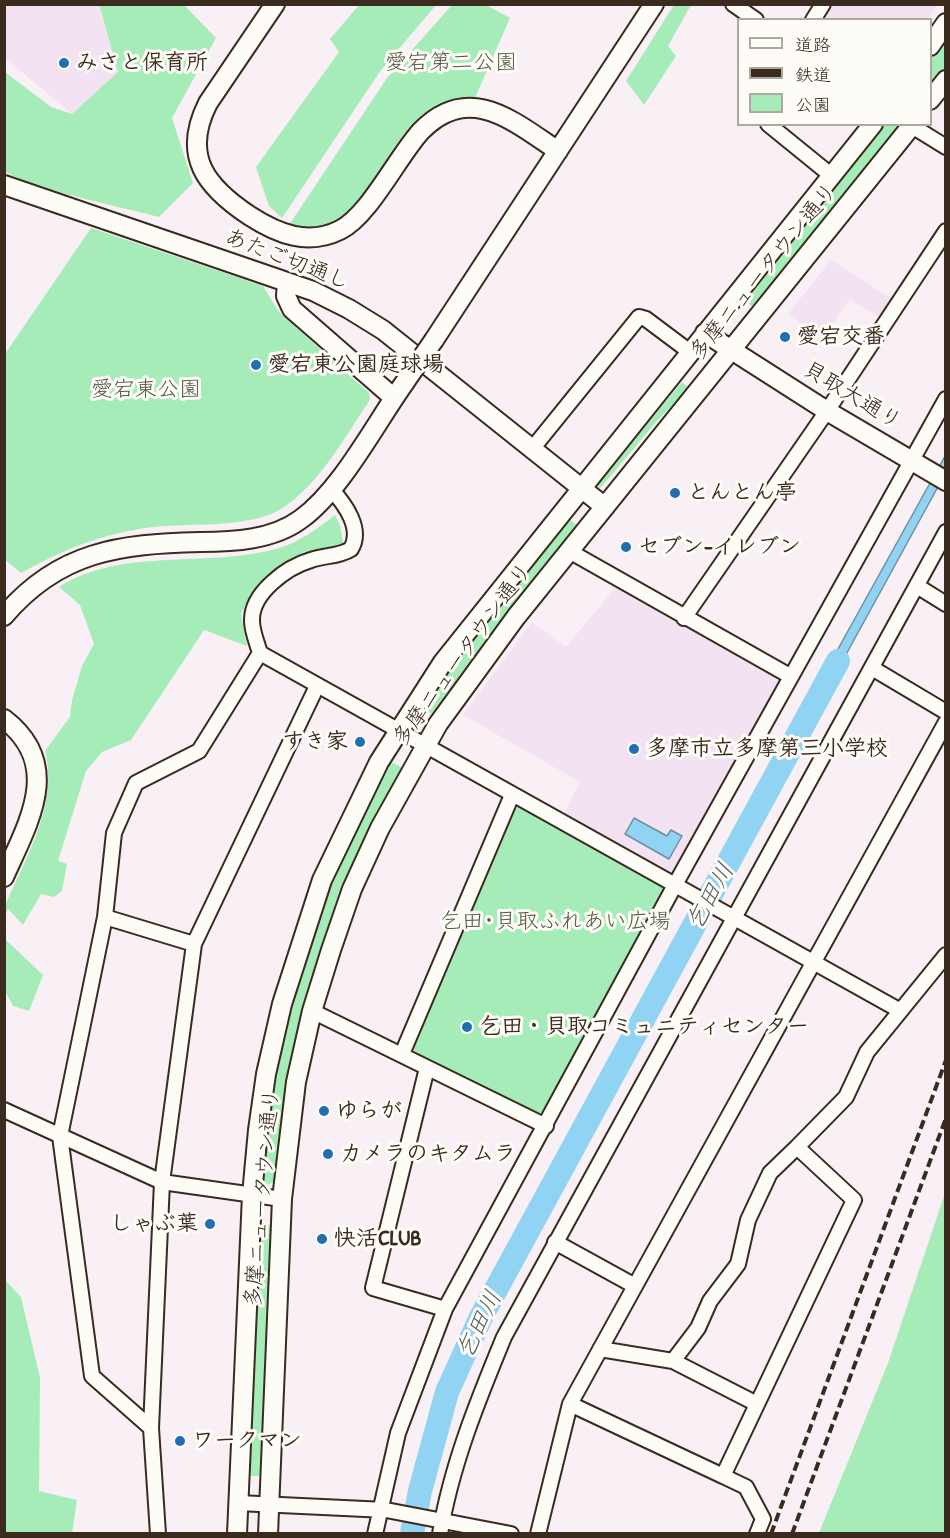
<!DOCTYPE html>
<html>
<head>
<meta charset="utf-8">
<style>
  body { margin:0 }
  #map { position:relative; width:950px; height:1538px; overflow:hidden; background:#f8f0f5; font-family:"Patrick Hand","Klee One",sans-serif }
  canvas { display:block }
  .frame { position:absolute; inset:0; border:6px solid #3b2a1e; pointer-events:none }
  .legend { position:absolute; left:737px; top:18px; width:195px; height:108px; box-sizing:border-box; background:#fdfcf7; border:2px solid #afa8a0; margin:0; padding:8px 10px; list-style:none; font-size:18px; color:#3b2a1e }
  .legend li { display:flex; align-items:center; gap:12px; height:30px }
  .legend b { width:30px; border:2px solid #afa8a0 }
</style>
</head>
<body>
<div id="map">
<canvas width="950" height="1538"></canvas>
<div class="frame"></div>
<ul class="legend">
<li><b style="height:8px;background:#fdfcf7"></b>道路</li>
<li><b style="height:8px;background:#3b2a1e"></b>鉄道</li>
<li><b style="height:16px;background:#a6ecb9"></b>公園</li>
</ul>
</div>
<script>
const ctx = document.querySelector('canvas').getContext('2d');
ctx.lineJoin = 'round';
function fill(path, color) {
  ctx.fillStyle = color;
  ctx.fill(path, 'evenodd');
}
function strokePath(path, color, width, dash) {
  ctx.strokeStyle = color;
  ctx.lineWidth = width;
  ctx.lineCap = dash ? 'butt' : 'round';
  ctx.setLineDash(dash || []);
  ctx.stroke(path);
}
function drawText(font, color, halo, rows, align = 'center') {
  ctx.font = font + ' "Patrick Hand","Klee One",sans-serif';
  ctx.lineWidth = 6;
  ctx.setLineDash([]);
  ctx.textBaseline = 'middle';
  ctx.strokeStyle = halo;
  ctx.fillStyle = color;
  for (const [text, x, y, turn = 0] of rows) {
    ctx.save();
    ctx.translate(x, y);
    ctx.rotate((+turn || 0) * Math.PI / 180);
    ctx.textAlign = isNaN(turn) ? turn : align;
    if (halo) ctx.strokeText(text, 0, 0);
    ctx.fillText(text, 0, 0);
    ctx.restore();
  }
}
const built = new Path2D(`
  M5 5H96L100 7 118 72 72 114 5 58Z
  M832 5V4L938 5 927 19H823Z
  M831 260 894 300 881 319 850 299 822 339 788 314Z
  M616 587 777 677 781 687 677 870 668 875 563 815 580 782 463 715 532 622 566 647Z`);
const green = new Path2D(`
  M96 5H184L216 38 172 118 193 183 159 217 37 187 5 172V72L51 107 72 114 118 72 100 7Z
  M359 5H436L381 70 282 218 269 206 256 167 339 52 330 39Z
  M452 5H486L510 18 475 98C459 100 441 102 427 111 385 139 368 223 312 227 305 227 297 226 289 225L387 78Z
  M674 5H691L668 46 676 56 644 105 626 81Z
  M945 37V68L931 88V58Z
  M881 125H902L755 309 741 297Z
  M91 228 263 286 279 312 369 393 370 400C345 436 322 481 284 507 251 530 186 522 145 528 99 535 62 550 21 573L5 560V354Z
  M682 382 689 388 657 421 604 484 600 488 597 485Z
  M335 515 340 525 343 543C292 556 267 565 241 613L247 646 204 630 131 740 102 752 86 771 58 861 67 864 62 891 54 897 41 894 23 925 8 909 5 916V906C25 858 59 805 45 751L70 717 72 700 82 666 94 644 80 605 59 587C124 546 207 569 279 548 300 542 318 528 335 515Z
  M568 518 580 528 435 716 422 708 449 667Z
  M389 761 403 768 373 825 347 886 277 1179 268 1185 261 1179C265 1145 267 1109 274 1075 295 964 337 861 389 761Z
  M522 806 661 882 667 897 550 1110 535 1114 416 1055 411 1044 509 811Z
  M5 939 43 975 29 1011 13 1006 5 991Z
  M945 1193V1533H819L888 1363Z
  M258 1224 274 1225 263 1476H247Z
  M4 1279 21 1297 40 1378 39 1491 77 1500 72 1533H5Z`);
const water = new Path2D(`
  M945 456V474L826 691 818 685Z
  M634 818 667 836 671 830 682 836 669 859 625 834Z`);
const river = new Path2D(`
  M412 1534 420 1491 447 1392 481 1317 838 661`);
const street = new Path2D(`
  M733 4 756 20
  M813 20 823 4
  M768 124 832 176
  M912 126 946 147
  M532 449 639 317 646 319 690 352
  M569 551 790 676
  M917 586 946 604
  M684 618 827 411 946 231
  M260 653 899 1010
  M872 668 946 712
  M105 917 194 944
  M312 1011 546 1126
  M402 1054 512 795
  M427 1068 373 1288 445 1309
  M4 1110 162 1182 282 1199
  M555 1242 635 1286
  M600 1349 673 1361 757 1404
  M673 1361 698 1328 710 1301 738 1264 748 1220 770 1173 797 1147
  M570 1404 723 1476
  M151 1428 92 1376 60 1136 105 917 114 833 136 783 199 751 260 653C257 643 252 631 252 621 251 593 287 567 311 560 325 555 338 557 351 549 363 529 345 504 331 489
  M238 1503 386 1510 511 1534
  M158 1534 151 1428 162 1182 194 944 317 686
  M375 1534 398 1433 445 1309 676 883 946 399
  M440 1534C451 1466 478 1400 504 1337L946 532
  M538 1534 570 1404 946 722
  M757 1534 763 1519 746 1487 723 1476 854 1200 797 1147 846 1097 867 1052 946 955`);
const secondary = new Path2D(`
  M275 4 208 103C181 156 206 187 250 216 278 234 308 246 340 230 369 216 398 156 421 131 469 82 513 121 558 151
  M930 46 946 23
  M930 100 946 80
  M4 185 313 291 349 309 383 330 605 507
  M287 282 286 296 292 309 394 398
  M705 333 827 411 946 481
  M434 340 654 4
  M4 616C59 551 120 544 200 542 233 542 273 540 301 519 342 489 375 424 405 382
  M4 719C64 765 28 823 4 877
  M237 1534 252 1195 258 1130 266 1074 282 1004 322 880 379 762 443 662 873 124
  M268 1534 282 1199 296 1082 312 1011 331 950 352 889 380 828 438 724 516 617 913 124`);
const rail = new Path2D(`
  M771 1534 946 1060
  M792 1534 946 1118`);
const secondaryBridge = new Path2D(`
  M405 382 434 340`);
const markers = [
  [64,63,6,"#1f6fb2"],
  [785,337,6,"#1f6fb2"],
  [256,365,6,"#1f6fb2"],
  [675,493,6,"#1f6fb2"],
  [626,547,6,"#1f6fb2"],
  [360,742,6,"#1f6fb2"],
  [634,749,6,"#1f6fb2"],
  [467,1027,6,"#1f6fb2"],
  [324,1111,6,"#1f6fb2"],
  [328,1154,6,"#1f6fb2"],
  [210,1224,6,"#1f6fb2"],
  [322,1239,6,"#1f6fb2"],
  [180,1441,6,"#1f6fb2"]
];
const poiNames = [
  ["みさと保育所",76,63],
  ["愛宕交番",797,337],
  ["愛宕東公園庭球場",268,365],
  ["とんとん亭",687,493],
  ["セブン-イレブン",638,547],
  ["すき家",348,742,"right"],
  ["多摩市立多摩第三小学校",646,749],
  ["乞田・貝取コミュニティセンター",479,1027],
  ["ゆらが",336,1111],
  ["カメラのキタムラ",340,1154],
  ["しゃぶ葉",198,1224,"right"],
  ["快活CLUB",334,1239],
  ["ワークマン",192,1441]
];
const parkNames = [
  ["愛宕第二公園",451,63],
  ["愛宕東公園",146,390],
  ["乞田･貝取ふれあい広場",555,922]
];
const streetNames = [
  ["あたご切通し",287,260,21],
  ["多摩ニュータウン通り",764,272,-51],
  ["貝取大通り",852,396,31],
  ["多摩ニュータウン通り",463,655,-54],
  ["多摩ニュータウン通り",263,1198,-85]
];
const waterNames = [
  ["乞田川",711,897,-61],
  ["乞田川",480,1325,-64]
];
fill(built, '#f3e2f2');
fill(green, '#a6ecb9');
fill(water, '#91d3f3');
strokePath(water, '#6f8f9e', 1.5);
strokePath(river, '#91d3f3', 24);
strokePath(street, '#3b2a1e', 18);
strokePath(secondary, '#3b2a1e', 22);
strokePath(street, '#fdfcf7', 14);
strokePath(secondary, '#fdfcf7', 18);
strokePath(rail, '#3b2a1e', 4, [9, 4.5]);
strokePath(secondaryBridge, '#3b2a1e', 22, []);
strokePath(secondaryBridge, '#fdfcf7', 18);
for (const [x, y, r, color] of markers) {
  const dot = new Path2D();
  dot.arc(x, y, r, 0, 2 * Math.PI);
  ctx.fillStyle = color;
  ctx.fill(dot);
  strokePath(dot, '#fdfcf7', 2);
}
drawText('bold 22px', '#3b2a1e', '#fdfcf7', poiNames, 'left');
drawText('22px', '#565a45', '#fdfcf7', parkNames);
drawText('22px', '#3b2a1e', '#fdfcf7', streetNames);
drawText('italic 24px', '#555d5e', '#fdfcf7', waterNames);
</script>
</body>
</html>
